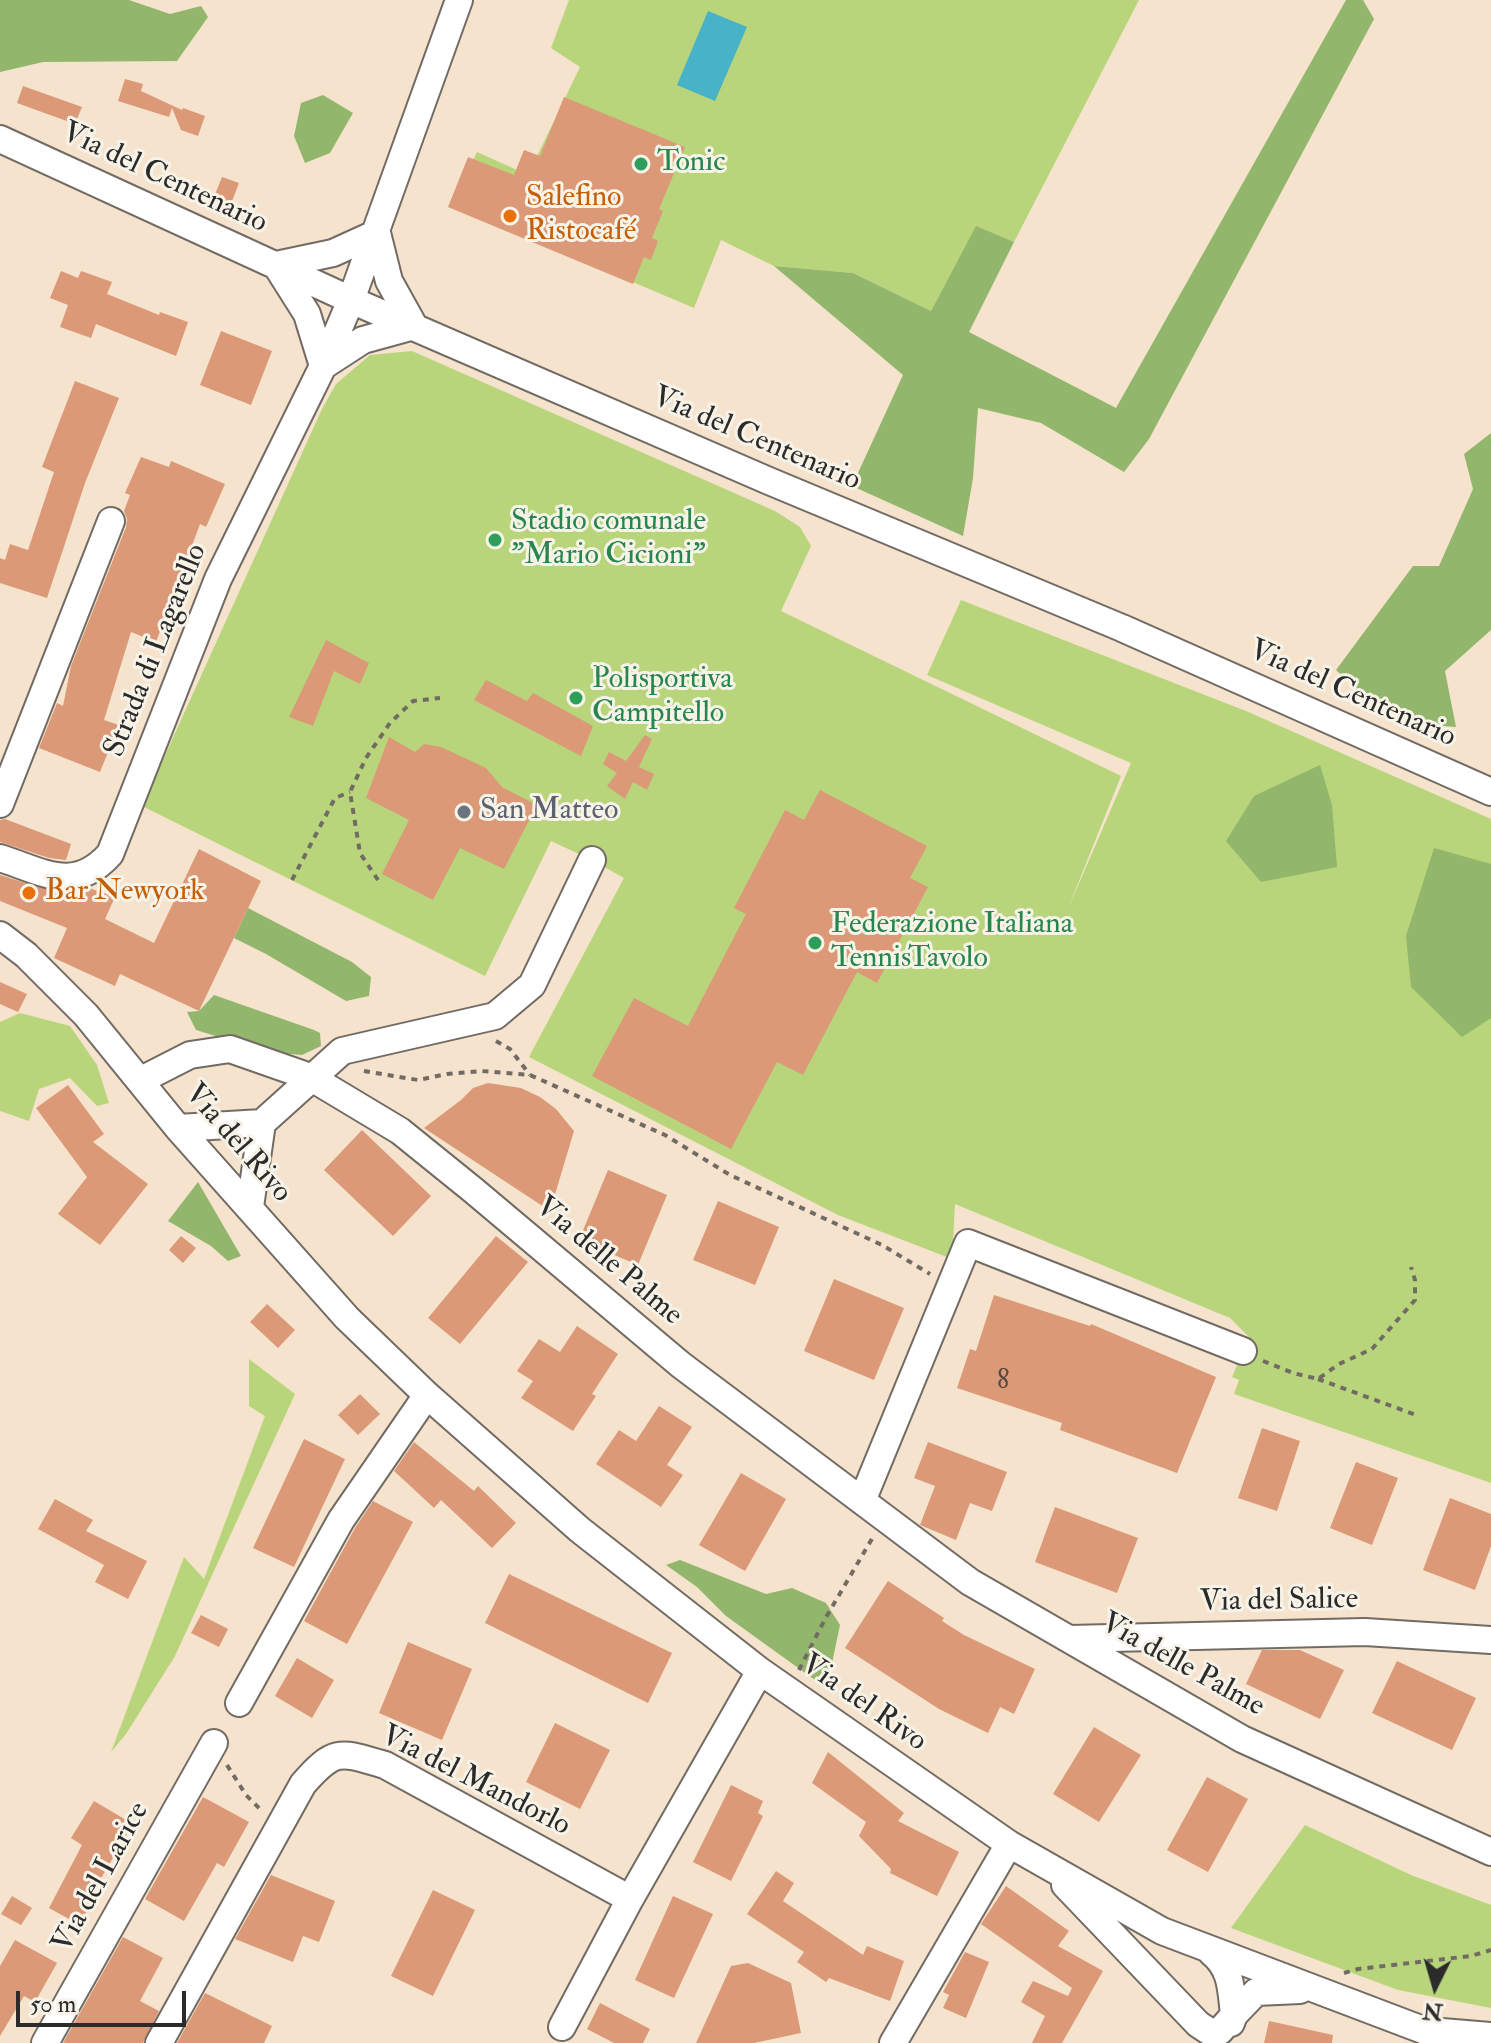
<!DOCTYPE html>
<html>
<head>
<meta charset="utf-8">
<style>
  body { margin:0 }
  #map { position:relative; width:1491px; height:2043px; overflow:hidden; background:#f5e3cd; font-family:"IM FELL Double Pica",serif }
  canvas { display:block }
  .north { position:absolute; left:1395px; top:1947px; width:80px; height:80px; -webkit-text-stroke:6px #f7f3e8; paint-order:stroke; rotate:185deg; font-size:22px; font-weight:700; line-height:32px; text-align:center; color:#2b2b2b }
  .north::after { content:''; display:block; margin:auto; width:28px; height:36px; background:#2b2b2b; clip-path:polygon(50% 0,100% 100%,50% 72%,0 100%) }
  .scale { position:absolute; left:16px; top:1991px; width:170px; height:36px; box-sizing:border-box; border:4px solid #2b2b2b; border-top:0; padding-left:10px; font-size:24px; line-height:28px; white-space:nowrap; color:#2b2b2b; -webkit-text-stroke:6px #f7f3e8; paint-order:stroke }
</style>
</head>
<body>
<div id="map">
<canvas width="1491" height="2043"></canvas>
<div class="north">N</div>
<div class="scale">50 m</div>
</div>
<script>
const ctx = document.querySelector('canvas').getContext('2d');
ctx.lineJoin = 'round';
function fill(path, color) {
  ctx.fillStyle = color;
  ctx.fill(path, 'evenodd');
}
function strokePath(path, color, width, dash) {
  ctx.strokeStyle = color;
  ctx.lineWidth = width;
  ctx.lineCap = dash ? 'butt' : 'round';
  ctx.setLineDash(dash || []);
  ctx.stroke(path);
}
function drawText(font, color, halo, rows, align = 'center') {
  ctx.font = font + ' "IM FELL Double Pica",serif';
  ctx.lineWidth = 6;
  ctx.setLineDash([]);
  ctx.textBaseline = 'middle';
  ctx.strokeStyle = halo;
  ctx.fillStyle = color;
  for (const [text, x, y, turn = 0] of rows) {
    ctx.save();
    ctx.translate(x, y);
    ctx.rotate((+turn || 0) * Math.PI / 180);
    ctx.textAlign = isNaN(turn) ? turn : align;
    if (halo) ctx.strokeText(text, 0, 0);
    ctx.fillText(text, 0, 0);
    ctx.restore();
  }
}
const green = new Path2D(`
  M569 0H1139L1014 242 976 227 931 311 853 273 774 266 721 240 694 308 451 205 477 152 528 175 580 67 551 48Z
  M412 351 775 511 800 527 811 546 781 611 1121 776 1067 911 1131 763 927 675 961 600 1246 711 1491 819V1483L1234 1394 1239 1380 1232 1377 1249 1337 1230 1318 955 1204 952 1259 838 1215 529 1057 624 878 592 860 551 841 485 976 142 806 322 409 336 384 370 355Z
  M20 1013 70 1026 97 1065 109 1103 97 1106 70 1078 39 1089 29 1121 0 1111V1022Z
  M249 1359 295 1394 175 1656 126 1734 111 1752 184 1557 204 1579 265 1416 249 1406Z
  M1305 1825 1411 1875 1491 1905V2008L1398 1990 1231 1928Z`);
const forest = new Path2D(`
  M0 0H129L170 14 201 6 208 17 177 61 43 62 0 72Z
  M1346 0H1363L1374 19 1149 439 1124 472 1041 423 978 408 973 478 963 536 852 486 903 375 774 266 853 273 931 311 976 226 1014 242 969 332 1116 408Z
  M323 95 353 113 330 153 305 163 294 136 301 103Z
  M1491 433V630L1445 671 1456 727 1393 722 1336 670 1413 566H1439L1473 489 1464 454Z
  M1320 765 1332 805 1337 867 1261 882 1226 841 1254 796Z
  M1434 848 1491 864V1018L1462 1037 1411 987 1406 936Z
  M248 908 352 962 371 977 369 996 346 1001 266 954 234 938Z
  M214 995 314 1030 320 1033 321 1046 302 1055 268 1052 196 1030 187 1012 199 1011Z
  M198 1182 241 1256 228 1261 211 1246 168 1221Z
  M680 1560 766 1594 792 1588 826 1603 840 1625 831 1668 815 1680 726 1616 697 1587 666 1565Z`);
const water = new Path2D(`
  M708 11 747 27 715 101 677 85Z`);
const building = new Path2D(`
  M125 79 143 84 141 91 182 110 183 108 205 116 198 136 181 130 172 108 169 117 118 101Z
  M23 86 82 107 75 124 17 103Z
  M564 97 685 147 659 209 663 211 652 238 658 241 651 260 644 257 633 284 448 207 468 157 514 175 524 150 540 156Z
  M222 177 239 183 229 209 212 202Z
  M61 271 78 278 81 271 112 282 107 294 159 315 160 312 188 322 176 356 96 324 91 338 60 327 68 305 50 298Z
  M221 331 272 351 251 405 200 385Z
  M75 381 119 398 85 483 47 598 0 583V558L5 560 10 544 28 550 54 472 42 467Z
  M141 457 169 467 171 461 225 484 206 527 200 524 156 642 131 632 104 720 119 725 100 772 39 748 57 703 63 706 71 666 126 527 127 519 124 511 130 495 125 493Z
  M326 640 369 663 360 684 334 671 313 726 289 717Z
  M486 680 527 701 533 693 593 726 581 756 474 700Z
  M645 735 652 739 639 767 654 774 647 790 633 782 625 799 607 786 617 773 603 764 609 752 626 761Z
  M389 737 415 752 424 744 441 747 486 768 502 787 537 805 504 869 460 848 433 900 382 874 409 820 366 798Z
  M820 790 927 846 910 878 928 887 877 983 857 972 803 1075 777 1062 731 1149 592 1076 634 998 688 1026 746 914 734 908 785 810 804 820Z
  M5 819 71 844 66 860 49 858 0 842V820Z
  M199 849 261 881 199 1011 120 974 115 986 54 958 67 928 0 901V875L55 892 71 893 89 888 115 897 105 919 154 943Z
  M0 982 27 994 18 1012 0 1004Z
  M488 1083 521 1088 540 1097 556 1109 574 1131 550 1211 424 1128 461 1100 473 1088Z
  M68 1085 104 1134 93 1142 148 1184 100 1245 58 1214 87 1177 36 1108Z
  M362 1130 431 1196 393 1236 324 1170Z
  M608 1170 667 1195 638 1265 579 1240Z
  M718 1201 779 1227 755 1285 693 1260Z
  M181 1236 196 1248 183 1263 169 1250Z
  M496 1236 528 1262 460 1344 428 1318Z
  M834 1279 904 1308 874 1380 804 1351Z
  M994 1295 1090 1326 1091 1324 1216 1377 1177 1473 1060 1430 1062 1423 957 1388 970 1349 976 1351Z
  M267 1304 295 1330 278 1348 250 1322Z
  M577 1326 618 1354 592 1394 596 1396 573 1431 521 1398 533 1381 517 1371 539 1339 560 1352Z
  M360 1394 380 1414 358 1435 338 1415Z
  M659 1406 692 1427 667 1465 683 1475 661 1507 596 1464 619 1430 636 1441Z
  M1262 1428 1300 1441 1277 1511 1238 1498Z
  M304 1439 345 1459 294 1567 253 1548Z
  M414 1442 474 1491 478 1486 516 1523 492 1548 441 1500 434 1508 394 1471Z
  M928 1442 1007 1472 992 1511 970 1503 956 1540 920 1525 935 1486 914 1478Z
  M1356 1462 1398 1478 1372 1545 1330 1528Z
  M741 1473 786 1499 745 1571 699 1545Z
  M1450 1498 1491 1514V1546L1475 1590 1423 1570Z
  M55 1499 93 1520 86 1531 147 1561 128 1599 95 1582 104 1565 38 1529Z
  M373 1501 413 1522 347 1644 304 1621 355 1528Z
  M1055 1507 1138 1538 1117 1593 1035 1562Z
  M509 1574 672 1653 648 1703 485 1623Z
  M888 1581 944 1618 942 1621 964 1635 1035 1669 1014 1714 1000 1707 988 1733 939 1709 845 1648Z
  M201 1615 228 1629 219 1647 191 1633Z
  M408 1642 472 1669 442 1740 379 1713Z
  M1262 1650H1300L1344 1670 1320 1719 1246 1684Z
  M297 1658 334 1680 312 1718 275 1696Z
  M1397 1661 1476 1698 1452 1750 1372 1713Z
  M555 1723 610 1750 580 1809 526 1782Z
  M1094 1727 1141 1755 1099 1822 1053 1794Z
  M828 1752 904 1813 898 1821 959 1852 937 1896 890 1873 891 1869 859 1836 866 1822 812 1783Z
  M1207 1777 1248 1799 1208 1872 1167 1850Z
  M731 1785 763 1801 758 1813 763 1816 731 1881 693 1862Z
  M203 1797 249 1822 224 1867 217 1863 184 1921 145 1899Z
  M94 1801 133 1824 97 1885 100 1886 80 1925 49 1908 82 1845 71 1838Z
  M776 1871 794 1883 783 1901 863 1955 867 1946 904 1961 890 2001 829 1978 826 1982 797 1962 804 1952 747 1914Z
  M271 1875 335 1901 319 1942 303 1936 293 1962 235 1939Z
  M1006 1886 1069 1931 1058 1946 1103 1971 1062 2043H1032L1045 2016 1021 2002 1033 1981 1068 1996 1072 1988 981 1924Z
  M433 1890 475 1910 433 1996 391 1976Z
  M12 1896 32 1908 21 1925 1 1914Z
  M673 1896 713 1914 674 1998 635 1980Z
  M123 1937 163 1958 140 2001 159 2011 143 2043H63Z
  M15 1940 57 1963 35 2002 24 1996 0 2036V1966Z
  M965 1952 989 1962 966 2018 943 2008 949 1995 943 1992Z
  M748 1963 791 1983 801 2033 754 2043H696L731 1966Z
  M205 1993 272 2026 264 2043H177Z
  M600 2003 650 2029 643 2043H614L587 2029Z
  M1269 2021 1333 2035 1332 2043H1264Z`);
const path = new Path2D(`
  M292 880 335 798 350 792
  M378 880 360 853 350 792 366 758 390 723 413 701 440 698
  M496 1041 510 1049 530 1075
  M364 1071 418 1080 447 1074 481 1071 530 1075 665 1135 730 1175 882 1245 930 1274
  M1263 1361 1293 1373 1318 1379 1339 1364 1372 1349 1415 1300V1280L1411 1267
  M1318 1379 1416 1415
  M799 1670 825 1619 873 1537
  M227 1765 246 1795 263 1812
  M1344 1973 1358 1969 1471 1956 1491 1950`);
const minor = new Path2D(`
  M0 139 351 300 769 481 1122 628 1491 792
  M377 233 389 281 414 326
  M276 265 307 314 323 366
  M276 265 333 253 377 233
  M323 366 363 340 414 326
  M0 804 111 521
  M0 858C44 872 74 894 110 854L218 579 323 366 351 300 459 0
  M0 935 26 955 86 1015 178 1128 347 1318 427 1395 580 1530 760 1671 1009 1844 1162 1931 1423 2030 1448 2043
  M141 1080 190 1055 230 1049 310 1077 400 1131 473 1190 681 1365 970 1582 1242 1739 1491 1852
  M178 1128 262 1123
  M250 1207 262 1123 342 1051 495 1016 532 985 592 860
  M862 1501 968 1243 1243 1351
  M1069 1639 1365 1632 1491 1640
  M239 1703 341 1520 427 1395
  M1065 1885 1198 2024 1210 2032 1220 2031 1234 2015C1231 1989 1232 1969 1211 1952
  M1231 2023 1234 2015 1256 1992 1300 1990
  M562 2027 630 1899 760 1671
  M1430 2031 1491 2036
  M45 2043 214 1743
  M159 2043 303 1784C335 1747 341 1752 385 1765L630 1899
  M893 2043 1009 1844`);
const markers = [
  [641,164,8,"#2e9e5b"],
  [510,216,8,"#e8710a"],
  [495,540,8,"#2e9e5b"],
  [576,698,8,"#2e9e5b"],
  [464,812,8,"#6b7280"],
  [29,893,8,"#e8710a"],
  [815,943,8,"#2e9e5b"]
];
const numberNames = [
  ["8",1003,1382]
];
const leisureNames = [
  ["Tonic",657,164],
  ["Stadio comunale",511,523],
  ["\"Mario Cicioni\"",511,557],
  ["Polisportiva",592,681],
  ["Campitello",592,715],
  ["Federazione Italiana",831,926],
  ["TennisTavolo",831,960]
];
const streetNames = [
  ["Via del Centenario",164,179,25],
  ["Via del Centenario",756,440,23],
  ["Strada di Lagarello",157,651,-68],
  ["Via del Centenario",1352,695,24],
  ["Via del Rivo",237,1144,49],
  ["Via delle Palme",608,1262,40],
  ["Via del Salice",1279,1602,-1],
  ["Via delle Palme",1182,1666,29],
  ["Via del Rivo",863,1704,35],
  ["Via del Mandorlo",475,1782,27],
  ["Via del Larice",102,1878,-61]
];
const foodNames = [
  ["Salefino",526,199],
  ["Ristocafé",526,233],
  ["Bar Newyork",45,893]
];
const worshipNames = [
  ["San Matteo",480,812]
];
fill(green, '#b8d57b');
fill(forest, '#92b66b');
fill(water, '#48b2c6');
fill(building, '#db9977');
strokePath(minor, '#726b64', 30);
strokePath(path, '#726b64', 4, [6, 6]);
strokePath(minor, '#fff', 26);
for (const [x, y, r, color] of markers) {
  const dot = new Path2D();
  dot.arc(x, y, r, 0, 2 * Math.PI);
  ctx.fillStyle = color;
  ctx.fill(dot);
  strokePath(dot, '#f7f3e8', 3);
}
drawText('26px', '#57463e', null, numberNames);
drawText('30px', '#27864d', '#f7f3e8', leisureNames, 'left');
drawText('30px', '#2b2b2b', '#f7f3e8', streetNames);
drawText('30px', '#c56008', '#f7f3e8', foodNames, 'left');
drawText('30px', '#5b616d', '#f7f3e8', worshipNames, 'left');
</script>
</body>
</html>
